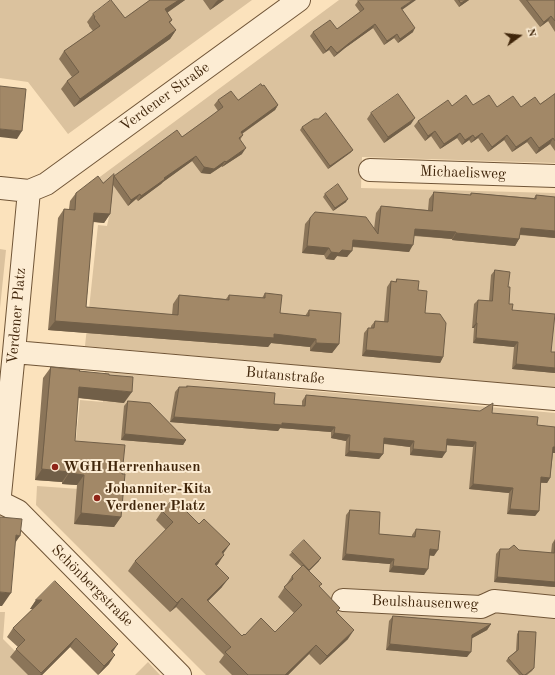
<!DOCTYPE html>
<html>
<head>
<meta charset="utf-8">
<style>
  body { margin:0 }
  #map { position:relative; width:555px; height:675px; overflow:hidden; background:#fbe2bc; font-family:"Old Standard TT",serif }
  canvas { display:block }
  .north { position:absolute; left:499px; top:16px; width:40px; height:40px; -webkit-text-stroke:3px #fcecd3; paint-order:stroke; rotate:75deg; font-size:11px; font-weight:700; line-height:16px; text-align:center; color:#41260b }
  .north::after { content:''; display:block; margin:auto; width:14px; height:18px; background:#41260b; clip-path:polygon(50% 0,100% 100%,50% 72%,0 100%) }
</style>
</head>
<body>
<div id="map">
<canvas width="555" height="675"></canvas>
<div class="north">N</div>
</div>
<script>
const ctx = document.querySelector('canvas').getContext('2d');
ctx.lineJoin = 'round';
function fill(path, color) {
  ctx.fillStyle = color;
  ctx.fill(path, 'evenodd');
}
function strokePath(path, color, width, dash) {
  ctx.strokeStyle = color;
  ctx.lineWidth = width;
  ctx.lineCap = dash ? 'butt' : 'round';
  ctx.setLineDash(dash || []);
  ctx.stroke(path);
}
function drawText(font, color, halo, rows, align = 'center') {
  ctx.font = font + ' "Old Standard TT",serif';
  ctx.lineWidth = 4;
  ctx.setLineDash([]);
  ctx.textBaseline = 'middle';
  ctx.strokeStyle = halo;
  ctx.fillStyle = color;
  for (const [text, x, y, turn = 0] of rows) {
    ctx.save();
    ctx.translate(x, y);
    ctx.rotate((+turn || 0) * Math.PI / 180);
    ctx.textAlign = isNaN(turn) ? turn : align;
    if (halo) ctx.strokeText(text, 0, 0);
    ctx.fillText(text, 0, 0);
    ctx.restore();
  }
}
const green = new Path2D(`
  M0 0H252L68 134 28 82 0 78Z
  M339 0H555V163L362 157 361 188 555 193V388L85 346 98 225 107 226 111 207 93 182Z
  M0 249 6 250 0 308Z
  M105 372 555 413V675H206L36 505 37 486 107 491 75 450 80 400 103 402Z
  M0 612H5L3 639 39 675H0Z
  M148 662 160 675H135Z`);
const minor = new Path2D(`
  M370 170 555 176
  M0 188 29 191 46 184 299 0
  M14 352 555 399
  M0 495 14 352 29 191
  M0 502 18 511 180 675
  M343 600 481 607 494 601 555 607`);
const wall = new Path2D(`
  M150 0H185L167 12 172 20 170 23 176 30 170 39 74 107 61 89 67 81 72 77 59 59 64 51 93 31 89 26V25L87 22 93 14 125 18Z
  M203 0H224L210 10Z
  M454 0H469L459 7Z
  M519 0H555V32L548 21 540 27Z
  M358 1 402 10 413 32 398 43 394 38 384 45 373 28 345 48 334 57 329 50 323 54 310 36 313 32 337 29 360 12 355 5Z
  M262 86 278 105 275 110 242 134 243 135 240 140 242 154 222 167V166L210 174 201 173 192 161 163 182 161 184 138 201 136 199 128 206 113 185 110 214 104 223 93 222 86 307 172 315 173 304 179 295 226 299 229 295 262 298 265 293 280 313 305 316 309 310 339 344 332 353 310 351V347L271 343 268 347 48 330 58 218 64 209H69L70 201 76 193 103 183 182 137 218 111 214 105 218 100H238Z
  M555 94V151L550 144 536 154 527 142 512 152 504 140 488 152 478 138 471 143 469 140 462 145 457 138 440 149 431 136 425 141 414 126 418 121 452 106 473 105 497 107H521L540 104Z
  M371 113 411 124 384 143 367 119Z
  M302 127 353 150 350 153 328 169 300 130Z
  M434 192 470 195 471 193 534 198 536 195 555 197V238L520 235 519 239 515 246 452 240V239L414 236 409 252 352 247 347 257 337 256 334 260 326 259 324 255 302 253 305 224 310 218 374 229 376 213 381 206 428 210 429 199Z
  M325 194 346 202 333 211 323 197Z
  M495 270 508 287 509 304 512 310 551 352H555V373L512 369 514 347 473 343 474 328H472L474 304 478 300 489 301 491 275Z
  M397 279 418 290 425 313 443 357 440 363 362 356 364 333 368 328H371V326L375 321 384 322 387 287 391 281 395 282Z
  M51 367 109 375 124 403 78 398 75 441 122 474 121 517 114 527 74 524 77 485 62 484V482L35 480 43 378Z
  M187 386 274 404 302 406V401L306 395 492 413 537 425 555 427V453H553L550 478 547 483H541L539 511 535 516 507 514 509 493 469 489 473 447 447 445 442 458 410 455V447L384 444 383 454 379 459 345 456 346 441 331 438V432L280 428 278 431 170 422 175 392 179 387H186Z
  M128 401 186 440 183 445 121 440 124 406Z
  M350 510 379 534 412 537V535L416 529 434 556 429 555 424 575 389 572 390 564 342 560 346 515Z
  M162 511 223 554 218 564 216 566 222 587 208 601 242 636 275 632 294 613 278 597 292 576 302 567 289 555 292 552 319 561 309 571 319 587 340 608 337 612 348 639 320 665 309 654 288 675H232L219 662 224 655 176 607 170 612 128 571 135 561 166 530 156 520Z
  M555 539V587L494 582 496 554 500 549 551 553 552 544Z
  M36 600 112 653 109 664 98 675 70 647 42 675H28L10 657 18 647 7 637 13 628 33 609H30Z
  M393 616 491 624 487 630 472 638 467 657 386 650 389 621Z
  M519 631 534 668 532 671 527 675H519L506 661 508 658 516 651 517 634Z`);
const shadedWall = new Path2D(`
  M179 0H185L160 18 165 9Z
  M218 0H224L210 10 216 2Z
  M413 0H416L399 12 401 8Z
  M466 0H469L459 7 461 3Z
  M551 16 548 21 540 27 544 22Z
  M375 24 373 28 345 48 334 57 337 53 348 44Z
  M415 28 413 32 398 43 400 39Z
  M176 30 170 39 74 107 80 99Z
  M397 34 394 38 384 45 387 41Z
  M331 46 329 50 323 54Z
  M278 105 275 110 237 137 241 132Z
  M415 118 411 124 384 143 388 137Z
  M0 129 22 131 17 139 0 137Z
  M435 131 431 136 425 141 428 136Z
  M460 133 457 138 440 149 444 144Z
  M482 133 478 138 471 143 475 138Z
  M473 135 469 140 462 145 465 140Z
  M507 135 504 140 488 152 492 147Z
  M531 137 527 142 512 152 516 147Z
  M553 138 550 144 536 154 539 148Z
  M246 148 242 154 222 167 226 162Z
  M353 150 350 153 328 169 330 166Z
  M196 156 192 161 163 182 161 184 138 201 141 196 164 178Z
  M225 161 222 166 210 174 201 173 204 167Z
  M140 194 136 199 128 206 131 200Z
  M348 199 346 202 333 211 335 208Z
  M94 213 110 214 104 223 88 221Z
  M521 228 555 231V238L516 234Z
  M415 229 456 232 452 239 410 235Z
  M456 233 519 239 515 246 452 240Z
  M353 240 413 245 409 252 348 246Z
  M307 246 329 248 324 255 302 253Z
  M342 250 352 251 347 257 337 256 334 260 326 259 331 252Z
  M55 321 274 334 316 339 310 347 271 343 268 347 48 330Z
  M476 323H477L474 328H472Z
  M476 338 518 342 514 347 473 343Z
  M316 343 339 344 332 353 310 351Z
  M366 350 443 357 440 363 362 356Z
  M516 364 555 368V373L512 369Z
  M79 387 132 392 124 403 72 397Z
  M174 417 282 423 335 427 331 432 280 428 278 431 170 422Z
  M334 433 350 435 346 441 331 438Z
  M125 434 186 440 183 445 121 440Z
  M384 438 414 441 410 447 380 443Z
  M447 439 476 442 473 447 443 445Z
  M553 447H555V453H549Z
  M413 449 446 452 442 458 410 455Z
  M349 451 383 454 379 459 345 456Z
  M42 469 69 472 62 482 35 480Z
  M69 473 84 475 77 485 62 484Z
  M541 477 550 478 547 483 538 482Z
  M473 484 513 488 509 493 469 489Z
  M510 509 539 511 535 516 507 514Z
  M81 513 121 517 114 527 74 524Z
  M16 535 20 536 11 549Z
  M230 544 223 554 222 552Z
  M430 549 438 550 434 556 426 555Z
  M346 554 394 559 390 564 342 560Z
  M224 555 218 564 209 573 215 564Z
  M321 558 319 561 307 573 309 570Z
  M393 566 428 569 424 575 389 572Z
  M497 577 555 582V587L494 582Z
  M229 578 222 587 200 609 207 600Z
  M0 592 11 593 2 606H0Z
  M182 598 176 607 170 612 177 603Z
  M36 600H42L36 609H30Z
  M491 624 487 630 469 640 472 635Z
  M354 630 348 639 320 665 327 656Z
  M76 638 70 647 42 675H40Z
  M118 644 112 653 111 651Z
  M390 644 471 652 467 657 386 650Z
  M316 645 309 654 288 675H285Z
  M115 655 109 664 98 675 104 666Z`);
const building = new Path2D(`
  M111 0 125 18 150 0H179L165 9 172 20 169 22 176 30 80 99 67 81 79 72 64 51 100 26 94 18 95 17 93 14Z
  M359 0H413L401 8 415 28 400 39 397 34 387 41 375 24 348 44 337 53 331 46 326 51 313 32 330 20 337 29 364 9 358 1Z
  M459 0H466L461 3Z
  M527 0H555V21L551 16 544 22Z
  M261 84 262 86 264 85 278 105 241 132 243 135 239 138 246 148 226 162 225 161 214 169 204 167 196 156 164 178 165 179 141 196 140 194 131 200 114 176 177 130 182 137 211 116 223 107 218 100 231 91 238 100Z
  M0 86 26 89 22 131 0 129Z
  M398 94 415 118 388 137 371 113Z
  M555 94V141L553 138 539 148 531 137 516 147 507 135 492 147 482 133 475 138 473 135 465 140 460 133 444 144 435 131 428 136 418 121 448 100 452 106 466 95 473 105 489 95 497 107 513 96 521 107 535 97 540 104Z
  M326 113 353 150 330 166 302 127 314 119H318Z
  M114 174 110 214 94 213 86 307 178 315 179 295 229 300V295L265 298V293L282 295 280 313 309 316V310L341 313 339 344 316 343V339L274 334V338L55 321 64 209 75 210 76 193 98 176 103 183Z
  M338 184 348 199 335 208 325 194Z
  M434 192 471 195V193L536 199V195L555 197V231L521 228 519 239 456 233V232L415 229 413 245 353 240 352 251 342 250 339 253 331 252 329 248 307 246 310 218 315 212 366 217 378 234 381 206 432 211Z
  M495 270 510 272 508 287H510L509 304H513L512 310 555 314 551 352H555V368L516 364 518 342 476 338 477 323H476L478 300 492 301Z
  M397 279 419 281 418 290 427 291 425 313 440 314 446 323 443 357 366 350 368 328H374L375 321 388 322 391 281 396 282Z
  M51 367 80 370 79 371 109 374V375L133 377 132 392 79 387 75 441 125 445 122 474H125L121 517 81 513 84 475 69 473V472L42 469Z
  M187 386 240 390 275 393 274 404 305 406 306 395 480 411 493 403 492 413 538 417 537 425 555 427V447H553L550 478 541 477 539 511 510 509 513 488 473 484 476 442 447 439 446 452 413 449 414 441 384 438 383 454 349 451 350 435 334 433 335 427 282 423V425L174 417 179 387H187Z
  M128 401 150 403 186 440 125 434Z
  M174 499 199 524 204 519 230 544 222 552 224 555 215 564 229 578 207 600 242 636 244 634 245 635 261 618 275 632 302 605 284 587 293 579 292 576 303 565 322 584 319 586 340 608 336 612 354 630 327 656 316 645 285 675H248L225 652 231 647 182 598 177 603 135 561 173 522 162 511Z
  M350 510 380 512 379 534 415 537 416 529 440 531 438 550 430 549 428 569 393 566 394 559 346 554Z
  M0 517 22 519 20 536 16 535 11 593 0 592Z
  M304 540 321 558 309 570 292 552Z
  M555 542V582L497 577 500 549H509L514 545 519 550 554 553Z
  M55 581 118 644 111 651 115 655 104 666 76 638 41 673 16 649 25 640 13 628 42 600H36Z
  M393 616 491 624 472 635 471 652 390 644Z
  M519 631 536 632 534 668 525 675H523L508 658 518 650Z`);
const markers = [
  [55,467,4,"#8f2418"],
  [97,498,4,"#8f2418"]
];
const streetNames = [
  ["Verdener Straße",165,97,-36],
  ["Michaelisweg",463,173,2],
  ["Verdener Platz",17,316,-85],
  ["Butanstraße",285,376,5],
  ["Schönbergstraße",92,586,45],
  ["Beulshausenweg",425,603,2]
];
const poiNames = [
  ["WGH Herrenhausen",63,467],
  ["Johanniter-Kita",105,489],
  ["Verdener Platz",105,506]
];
fill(green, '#dbc29e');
strokePath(minor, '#705537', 24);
strokePath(minor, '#fcecd3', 22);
fill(wall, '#8b7559');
fill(shadedWall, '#715f48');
fill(building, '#a28867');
strokePath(building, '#715f48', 1);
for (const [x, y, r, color] of markers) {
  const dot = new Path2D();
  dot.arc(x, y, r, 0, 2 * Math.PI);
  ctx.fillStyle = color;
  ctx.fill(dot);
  strokePath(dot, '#fcecd3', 1.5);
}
drawText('15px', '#41260b', '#fcecd3', streetNames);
drawText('bold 15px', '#41260b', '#fcecd3', poiNames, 'left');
</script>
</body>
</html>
